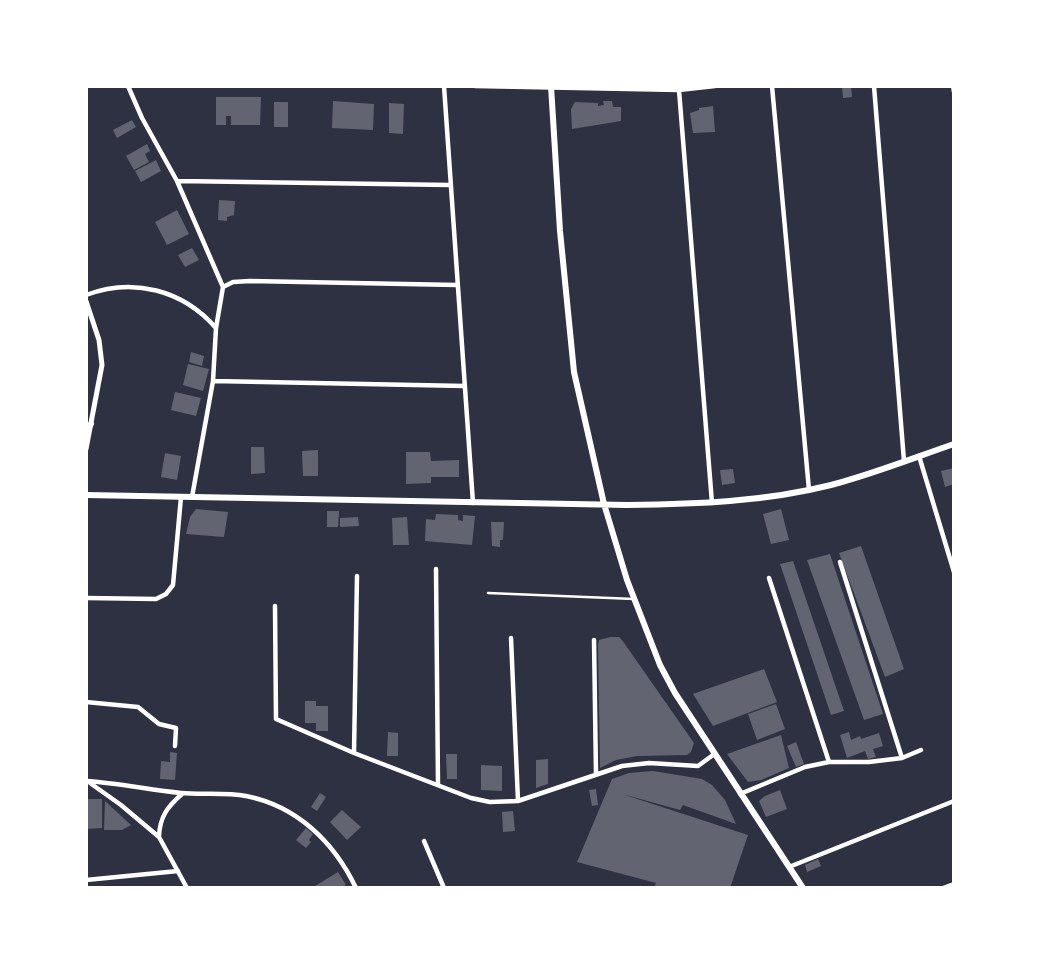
<!DOCTYPE html>
<html>
<head>
<meta charset="utf-8">
<style>
  body { margin:0 }
  #map { position:relative; width:1040px; height:974px; overflow:hidden; background:#2d3142; font-family:Arial,sans-serif }
  canvas { display:block }
  .frame { position:absolute; inset:0; border:88px solid #fff; pointer-events:none }
</style>
</head>
<body>
<div id="map">
<canvas width="1040" height="974"></canvas>
<div class="frame"></div>
</div>
<script>
const ctx = document.querySelector('canvas').getContext('2d');
ctx.lineJoin = 'round';
function fill(path, color) {
  ctx.fillStyle = color;
  ctx.fill(path, 'evenodd');
}
function strokePath(path, color, width, dash) {
  ctx.strokeStyle = color;
  ctx.lineWidth = width;
  ctx.lineCap = dash ? 'butt' : 'round';
  ctx.setLineDash(dash || []);
  ctx.stroke(path);
}
const building = new Path2D(`
  M842 86H851L852 97 843 98Z
  M216 97H261L260 125H231V116H226V125H216Z
  M333 101 374 104 373 130 332 128Z
  M603 101H612L613 107H621V121L572 129 571 109 575 102 598 103V106L604 105Z
  M274 102H288V127H274Z
  M389 103 404 104 403 134 389 133Z
  M713 106 715 132 693 133 690 113 699 110V108Z
  M132 120 136 127 117 138 113 130Z
  M147 144 150 151 145 154 149 162 134 170 126 156Z
  M156 160 161 171 141 182 135 171Z
  M219 200 235 201 234 215 227 217V221L218 220Z
  M177 210 189 234 167 245 155 222Z
  M192 248 199 260 185 267 178 255Z
  M191 352 204 356 202 366 189 362Z
  M188 364 209 369 203 391 183 385Z
  M175 392 201 398 196 416 171 410Z
  M251 447H264L265 473 251 474Z
  M318 450V476H303L302 451Z
  M406 452H430L431 461 459 460V477H431V483L406 484Z
  M165 453 181 456 177 480 161 477Z
  M954 468V484L945 487 941 471Z
  M733 469 735 483 722 485 720 470Z
  M196 509 228 512 224 537 186 534 190 517Z
  M781 509 789 540 771 544 763 514Z
  M327 511H339L338 527H327Z
  M436 514 458 515V520L463 521V515L475 516 472 545 425 541 426 519 435 520Z
  M358 517 359 526 340 527V518Z
  M407 517 409 545H393L392 518Z
  M491 522H504L503 540H500V547L492 546Z
  M861 546 904 669 885 677 839 553Z
  M830 554 883 714 864 720 807 560Z
  M793 561 844 711 831 715 780 564Z
  M610 637H619L622 640 694 743 691 752 687 755 637 756 616 760 600 768 598 644 599 640Z
  M764 669 777 702 713 726 693 694Z
  M305 701H316V706H328V731H316V723H305Z
  M776 704 785 729 757 740 748 714Z
  M388 732 398 733V756H387Z
  M849 732 851 740 860 736 861 739 879 733 883 746 873 749 876 757 868 759 865 751 847 758 840 735Z
  M781 735 789 768 761 780 748 782 727 754Z
  M796 742 804 764 796 767 787 746Z
  M170 752 177 753 175 780 160 779 161 761 170 762Z
  M446 754H457V779H447Z
  M548 759V784L536 788V760Z
  M481 765 502 766V791L481 790Z
  M653 771 702 779 712 785 725 800 736 824 683 805 680 810 622 794 748 835 730 888H654L656 883 577 862 612 779 629 773Z
  M596 789 598 805 592 806 589 790Z
  M780 790 787 809 766 817 759 801 765 796Z
  M320 793 326 797 317 811 311 807Z
  M86 799H102V828L86 829Z
  M105 801 131 825 122 830H104Z
  M342 810 361 827 347 840 330 822Z
  M513 811 515 831 503 832 502 812Z
  M306 828 313 834 309 840 311 842 306 848 296 840Z
  M818 859 821 866 807 872 805 865Z
  M338 872 346 885 339 888H329L328 886 316 888 315 886Z`);
const service = new Path2D(`
  M488 593 634 599`);
const minor = new Path2D(`
  M128 86 142 118 177 181 223 287 216 328 213 381 192 497
  M444 86 473 503
  M475 86 679 90 715 86
  M772 86 809 490
  M874 86 904 461
  M953 86 954 92
  M679 90 712 503
  M178 181 450 185
  M223 287 233 282 250 281 457 285
  M86 295C133 277 183 290 216 328
  M213 381 465 386
  M919 456 954 572
  M840 562 902 758
  M436 569 438 785
  M769 578 829 762
  M86 598 156 599 166 594 173 585 181 497
  M275 606 276 719 354 753 471 798 490 802 518 801 622 766 649 763 698 766 713 755
  M511 638 518 801
  M594 640 596 774
  M86 702 138 707 159 724 176 728 175 746
  M354 753 357 576
  M86 781C118 783 150 790 181 793 202 795 225 792 246 796 297 806 334 842 356 888
  M90 783 121 805 159 837 187 888
  M740 794 805 767 829 762H869L902 758 921 750
  M159 836C160 817 167 807 182 794
  M424 841 444 888
  M789 867 954 801
  M86 880 178 871
  M943 888 954 884`);
const tertiary = new Path2D(`
  M86 301 99 340 102 365 86 449`);
const secondary = new Path2D(`
  M551 86 560 231 574 372 604 504 627 580 660 665 675 693 803 888
  M86 431 91 424
  M86 495 627 505C696 504 764 502 831 485 873 474 913 458 954 444`);
fill(building, '#626471');
strokePath(service, '#fff', 2.5);
strokePath(minor, '#fff', 4.5);
strokePath(tertiary, '#fff', 5);
strokePath(secondary, '#fff', 6);
</script>
</body>
</html>
